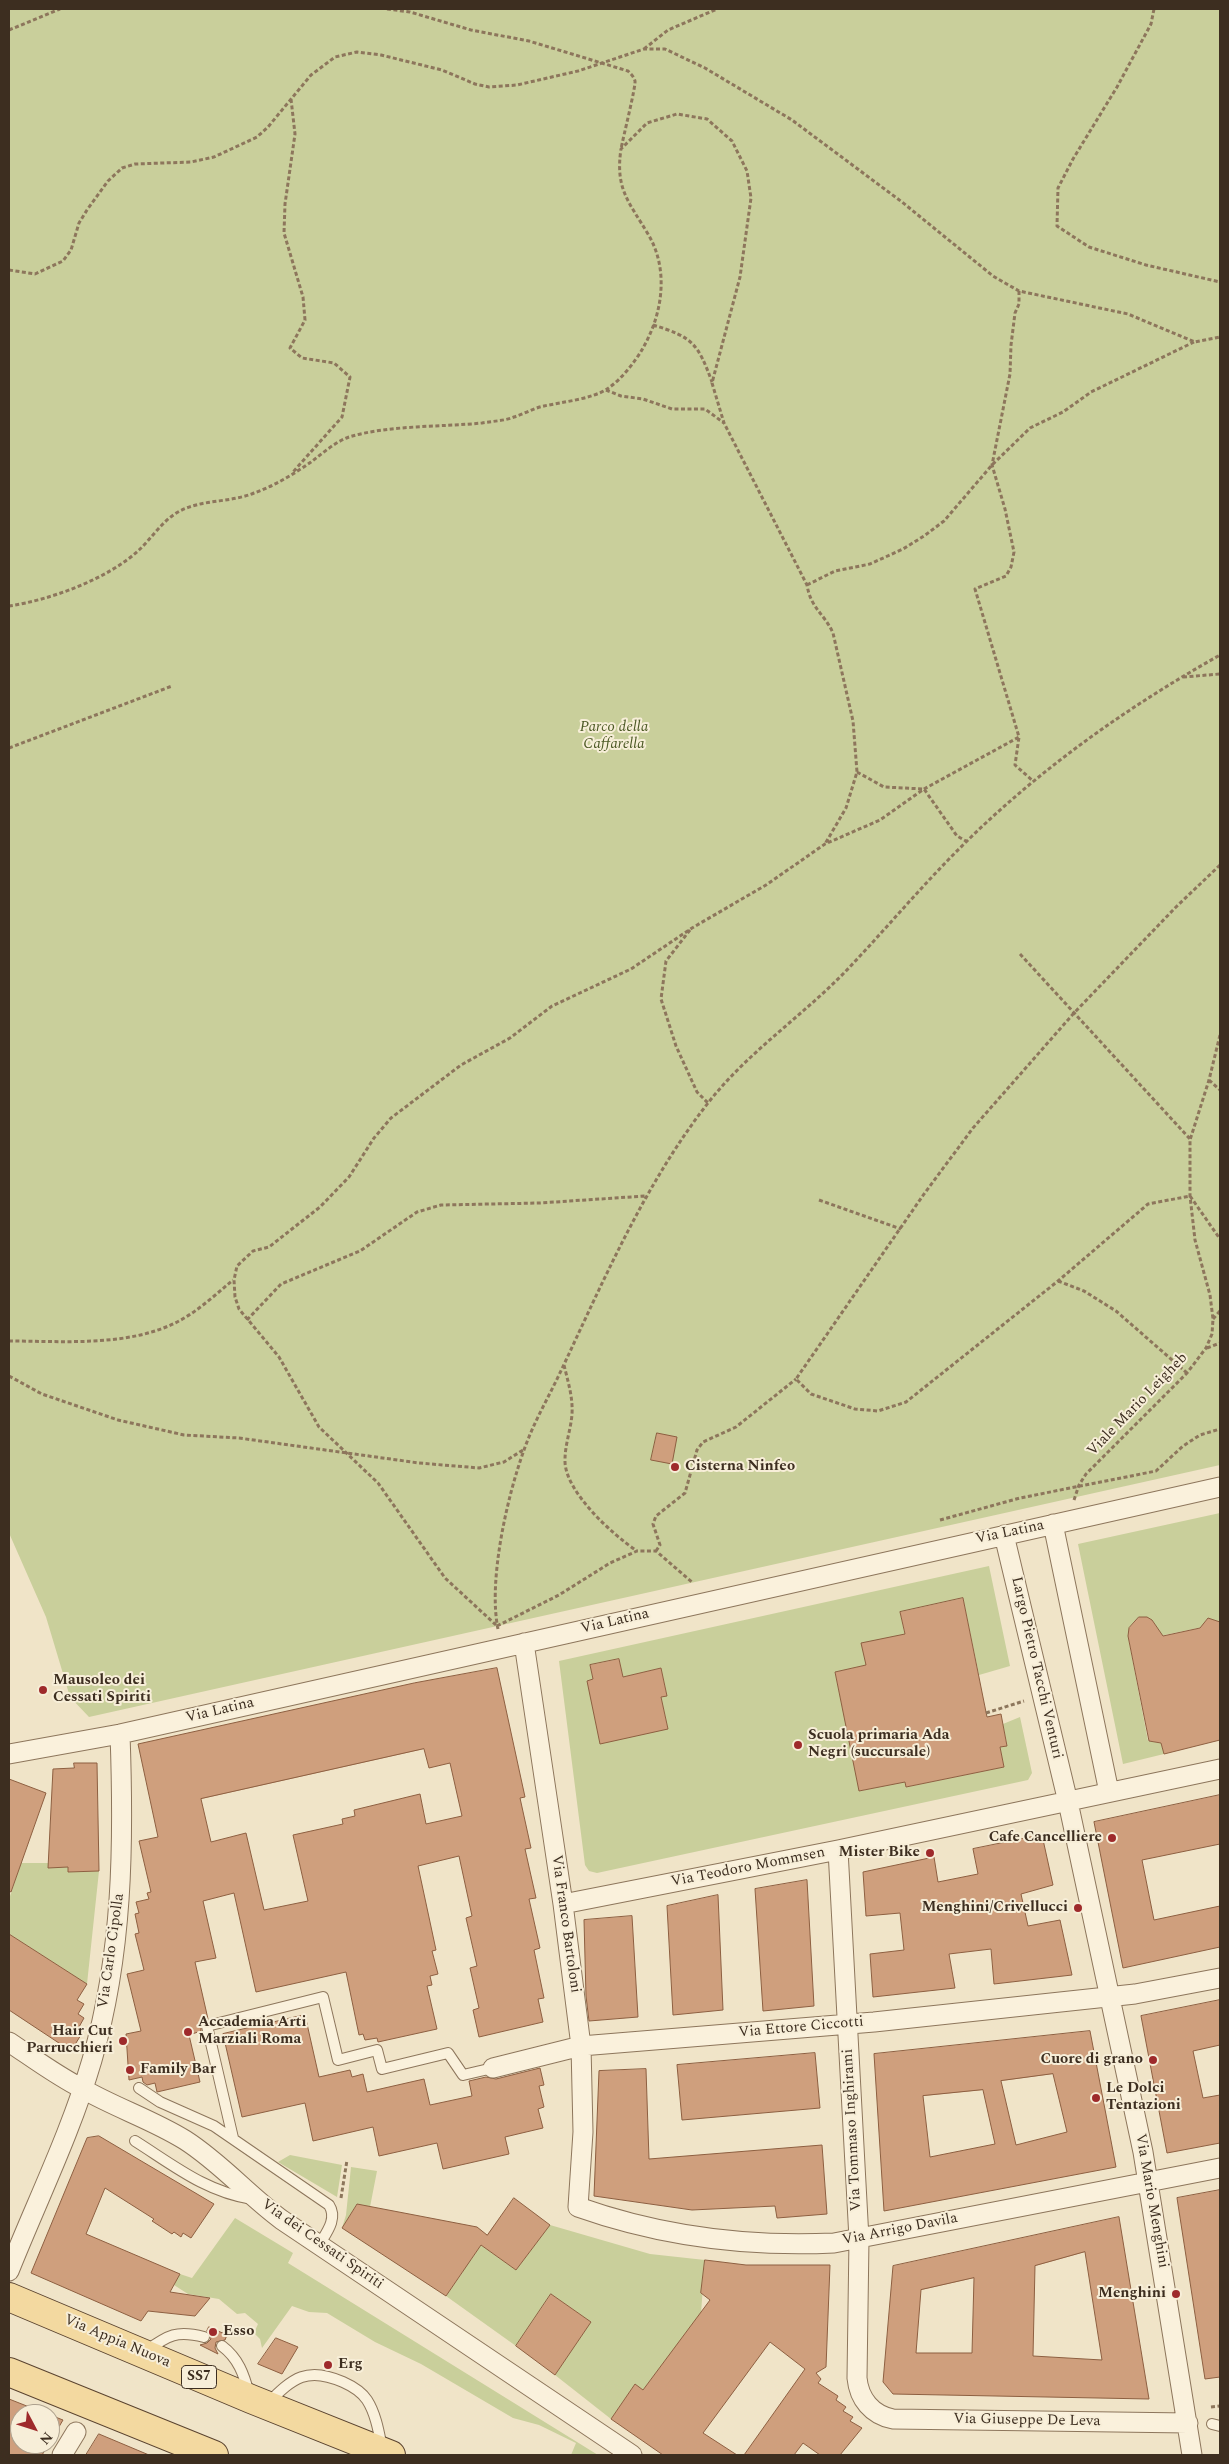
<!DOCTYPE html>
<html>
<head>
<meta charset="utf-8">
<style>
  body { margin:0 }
  #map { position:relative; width:1229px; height:2464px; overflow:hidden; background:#f0e4c8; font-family:Spectral,serif }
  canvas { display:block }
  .frame { position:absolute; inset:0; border:10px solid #3d2e20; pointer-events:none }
  .north { position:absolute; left:10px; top:2404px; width:50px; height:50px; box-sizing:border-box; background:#f7eed8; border:1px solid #ada18e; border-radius:50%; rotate:130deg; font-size:14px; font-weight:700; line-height:20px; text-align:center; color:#3d2e20 }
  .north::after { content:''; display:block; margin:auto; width:18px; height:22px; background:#9e2a2b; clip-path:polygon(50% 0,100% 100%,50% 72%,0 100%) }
</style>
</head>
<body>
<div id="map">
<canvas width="1229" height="2464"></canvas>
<div class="frame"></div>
<div class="north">N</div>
</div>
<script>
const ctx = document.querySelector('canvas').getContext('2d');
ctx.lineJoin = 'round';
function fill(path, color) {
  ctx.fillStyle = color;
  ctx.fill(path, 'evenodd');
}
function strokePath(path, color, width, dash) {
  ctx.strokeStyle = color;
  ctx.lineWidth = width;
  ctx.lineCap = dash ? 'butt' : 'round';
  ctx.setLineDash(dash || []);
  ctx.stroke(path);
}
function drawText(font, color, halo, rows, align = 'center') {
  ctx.font = font + ' Spectral,serif';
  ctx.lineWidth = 4;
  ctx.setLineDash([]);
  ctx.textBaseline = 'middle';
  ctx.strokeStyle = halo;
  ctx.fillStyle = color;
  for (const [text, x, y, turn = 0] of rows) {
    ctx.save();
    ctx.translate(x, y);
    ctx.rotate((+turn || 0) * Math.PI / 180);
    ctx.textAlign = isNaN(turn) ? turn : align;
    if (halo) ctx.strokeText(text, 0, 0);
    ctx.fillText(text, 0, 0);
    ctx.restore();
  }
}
const green = new Path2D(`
  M9 9H1220V1465L89 1717 70 1697 46 1617 9 1533Z
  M1220 1513V1623L1216 1624 1210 1619 1206 1620 1203 1627 1160 1636C1156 1624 1153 1617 1139 1617L1129 1628V1642L1148 1741 1161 1743 1164 1754 1123 1764 1078 1544Z
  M989 1566 1010 1666 979 1675 963 1598 900 1612 918 1698 890 1660 835 1672 860 1791 905 1781 906 1787 1004 1767 1000 1747 1007 1745 1003 1724 1020 1717 1032 1773 1028 1780 597 1873 589 1871 585 1865 559 1661ZM619 1659 623 1677 661 1668 667 1695 661 1697 668 1729 587 1681 593 1679 590 1665Z
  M21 1863H48L68 1867 69 1872 99 1871 87 1984 9 1934V1899Z
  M290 2155 342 2165 337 2197 278 2162Z
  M351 2167 377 2171 370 2207 356 2205 342 2228 346 2215Z
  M235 2218 293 2253 288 2263 598 2455H571L576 2443 539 2425 513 2418 421 2364 375 2342 327 2313 309 2312 292 2306 262 2348 260 2339 254 2333 258 2324 245 2313 237 2314 219 2299 188 2294 174 2285 180 2274 192 2278Z
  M550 2225 650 2254 705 2260 701 2313 643 2390 635 2384 611 2419 555 2375 591 2322 551 2294 516 2346 446 2296 463 2272 449 2262 457 2251 471 2260 481 2245 516 2270Z`);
const building = new Path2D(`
  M657 1433 677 1437 672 1464 651 1460Z
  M963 1598 987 1717 1001 1714 1007 1746 1000 1747 1004 1767 906 1787 905 1782 859 1791 835 1672 866 1665 861 1643 905 1634 900 1612Z
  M1139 1617H1147L1152 1620 1163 1636 1200 1628 1208 1618 1220 1622V1740L1164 1754 1161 1743 1149 1741 1128 1636 1129 1628Z
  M619 1659 623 1677 661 1668 667 1696 661 1697 668 1729 600 1744 587 1681 593 1679 590 1665Z
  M497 1668 525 1797 520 1798 531 1848 525 1849 536 1898 529 1899 540 1948 534 1950 544 1998 538 1999 543 2022 479 2037 473 2010 479 2008 470 1968 477 1966 466 1918 472 1916 459 1856 418 1866 436 1950 432 1951 438 1974 430 1976 432 1985 427 1986 437 2029 378 2042 377 2038 365 2040 363 2034 359 2035 346 1972 256 1992 234 1893 203 1901 216 1958 195 1962 208 2019 201 2024V2031L189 2035 200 2082 157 2092 155 2083 147 2085 143 2082 142 2077 129 2080 126 2034 141 2031 127 1974 144 1970 135 1934 139 1933 135 1914 139 1913 136 1902 149 1899 147 1893 151 1892 139 1841 158 1837 138 1744 414 1683ZM424 1749 429 1768 450 1763 462 1816 426 1824 420 1794 354 1810 355 1816 342 1819 343 1824 293 1835 308 1901 264 1910 246 1833 211 1842 201 1799Z
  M74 1763H97L99 1871 68 1872V1867L48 1868 53 1769 74 1768Z
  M9 1779 46 1793 11 1892 9 1891Z
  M1220 1795V1844L1142 1860 1154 1920 1220 1906V1947L1123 1968 1094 1822Z
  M1042 1835 1053 1885 1021 1894 1028 1926 1060 1920 1072 1975 994 1984 991 1949 949 1954 955 1988 873 1997 870 1954 904 1950 900 1913 866 1916 863 1872 934 1857 938 1882 978 1874 973 1849Z
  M807 1880 814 2006 763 2011 755 1889Z
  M718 1895 723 2010 673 2015 667 1906Z
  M632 1916 638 2017 589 2021 586 1996 584 1920Z
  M9 1934 87 1984 77 2000 84 2004 78 2014 84 2018 79 2027 84 2030 71 2051 9 2010Z
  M1220 2000V2045L1193 2051 1203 2098 1220 2095V2143L1167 2153 1141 2016Z
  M305 2015 319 2077 350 2070 352 2077 363 2074 367 2092 424 2079 430 2105 472 2096 469 2081 486 2077 496 2079 540 2068 544 2085 539 2086 544 2107 538 2109 543 2128 505 2137 509 2154 443 2169 437 2143 379 2156 373 2127 313 2141 305 2103 242 2117 223 2034Z
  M1090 2031 1116 2167 884 2211 874 2054ZM1053 2074 1067 2132 1016 2145 1001 2081ZM983 2090 995 2144 930 2157 923 2096Z
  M815 2053 820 2108 682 2120 677 2065Z
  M646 2069 649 2159 822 2145 827 2214 777 2218 775 2206 692 2210 594 2196 599 2071Z
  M99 2136 214 2204 191 2238 183 2233 181 2237 174 2232 172 2234 152 2221 154 2219 105 2188 86 2234 180 2274 170 2292 210 2298 195 2316 148 2311 141 2321 31 2273 87 2138Z
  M1220 2190V2377L1205 2379 1177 2198Z
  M514 2198 550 2225 516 2270 481 2245 446 2296 342 2228 357 2204 477 2227 487 2235Z
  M1119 2217 1149 2399 893 2394 883 2382 893 2266ZM1085 2252 1102 2360 1033 2356 1035 2266ZM974 2278 972 2353H916L921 2290Z
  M705 2260 746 2265H830L826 2367 816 2373 821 2379 818 2383 838 2396 836 2400 846 2407 843 2411 853 2417 850 2421 862 2428 840 2455H820L803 2443 794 2455H744L805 2369 770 2342 703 2433 737 2455H663L611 2419 635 2384 643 2390 710 2300 701 2293Z
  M551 2294 591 2322 555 2375 516 2346Z
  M209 2327 227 2335 225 2340 216 2342 215 2348 218 2354 200 2345 207 2343 211 2339 207 2331Z
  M276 2338 298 2347 282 2374 258 2364Z
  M9 2399 47 2414H20V2444H49L42 2455H9Z
  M50 2415 63 2420 50 2442Z
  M99 2434 149 2455H86Z`);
const path = new Path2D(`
  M387 9 410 12 471 30 529 41 628 71C631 74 634 77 635 81 636 86 623 138 621 149
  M1154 9 1151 24 1117 87 1073 159 1058 188 1057 226 1089 247 1146 265 1220 282
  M9 30 60 9
  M644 49 668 30 717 9
  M291 99 295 134 285 204 284 233 303 297 305 320 290 348 302 358 334 363 350 377 342 417 293 472
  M9 270 35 274 63 261 71 250 79 223 87 210 108 181 122 168 135 164 191 162 214 157 257 137 268 127 311 75 335 57 357 52 381 55 442 70 475 84 489 87 517 85 578 71 644 49H665L705 68 792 120 902 202 993 276 1019 291 1128 314 1195 342 1220 337
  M1019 291V304L1015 313 1011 345 1010 374 992 465 1005 509 1014 552 1011 567 1006 576 975 589 1019 737 1015 765 1033 781
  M653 325C693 337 698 344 712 382
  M606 390 621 396 643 399 672 409H705L724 423
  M807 585 835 571 870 564 903 549 924 536 944 521 992 465 1030 428 1063 412 1091 392 1194 342
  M9 606C50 600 108 579 139 550 152 538 162 521 178 512 201 499 230 503 254 493 274 486 294 474 311 462 323 453 335 442 349 437 388 425 442 427 482 423 493 421 504 421 514 417 524 414 534 408 544 406 562 402 592 399 607 389 621 380 635 362 643 348 663 313 669 269 648 234 629 202 615 189 621 149L647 123 677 114 707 119 732 141 747 171 751 198 740 277 712 383 724 423 807 585C811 609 824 613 833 633L853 721 857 772 846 808 825 844
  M1183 677 1220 674
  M9 748 172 686
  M857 772 884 787 924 789 957 836 966 841
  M1220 865 1175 908 1074 1013 973 1128 924 1194 796 1379 811 1394 855 1409 878 1411 906 1402 1058 1281 1148 1204 1190 1196 1220 1239
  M690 930 666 961 661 999 676 1046 697 1092 708 1103
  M1020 954 1190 1139
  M1209 1080 1220 1090
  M819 1200 901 1229
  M1058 1281 1084 1291 1116 1311 1187 1373
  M1213 1319 1220 1311
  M247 1320 281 1284 360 1251 417 1212 441 1205 540 1203 645 1196
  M9 1341C62 1341 126 1347 175 1323 196 1313 215 1295 233 1280
  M1207 1348 1220 1343
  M564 1365C568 1382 573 1397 572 1414 571 1429 565 1444 565 1460 564 1491 613 1535 637 1551
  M9 1376 42 1394 118 1420 184 1435 239 1438 419 1463 479 1468 504 1462 523 1450
  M1074 1500 1079 1485 1086 1474 1187 1373 1206 1348 1212 1334 1213 1319 1210 1295 1195 1240 1190 1196V1140L1209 1080 1220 1035
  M940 1520 1020 1498 1156 1471 1183 1446 1200 1435 1220 1429
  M656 1551 660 1545 653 1524 656 1516 685 1493 697 1450 703 1442 736 1427 796 1379
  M496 1625 445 1578 378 1483 319 1427 279 1357 239 1309 235 1297 234 1280 237 1266 253 1251 269 1247 320 1207 349 1177 374 1138 391 1118 461 1065 510 1038 552 1006 631 969 692 928 766 885 825 844 880 820 924 789 1019 737
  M497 1626 559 1595 610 1563 637 1551H656L693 1583
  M498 1629C488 1581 507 1497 524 1450 533 1424 547 1400 559 1375 603 1282 644 1185 708 1103 747 1053 801 1017 845 972 886 929 924 883 966 842 1041 768 1129 706 1220 655
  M986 1713 1024 1701
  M341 2198 347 2160
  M1211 2407 1220 2406`);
const lane = new Path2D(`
  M139 2088 160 2102 214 2126 329 2205C338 2219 326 2233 319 2245
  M233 2138 207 2026 323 1997 338 2060 377 2050 382 2069 448 2053 463 2075 493 2068
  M135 2141C173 2165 206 2192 252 2199
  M222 2346C238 2358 244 2374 249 2394
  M146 2351C168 2335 177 2330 204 2337
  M268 2403C293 2378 307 2366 343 2382 352 2386 361 2391 367 2400 376 2414 379 2433 382 2448
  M1212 2424 1220 2426`);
const street = new Path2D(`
  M1053 1524 1109 1792
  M1004 1535 1068 1802 1143 2152 1192 2455
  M524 1643 563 1904 581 2046 583 2132 578 2207C660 2236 748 2247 834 2243L1220 2168
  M9 1754 120 1734 1220 1487
  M838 1850 859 2239 857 2378C859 2399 872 2415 893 2419L1188 2423
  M563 1904 838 1850 1220 1769
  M9 2042C33 2058 57 2076 83 2089 116 2108 153 2120 185 2140 221 2163 248 2195 282 2220L632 2455
  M493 2068 581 2046 874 2022 1135 1994 1220 1978
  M9 2271C37 2201 71 2132 92 2060 123 1953 124 1844 120 1734
  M62 2455 76 2432`);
const primary = new Path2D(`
  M9 2297 251 2399 391 2455
  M9 2372 214 2455`);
const markers = [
  [675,1467,5,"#9e2a2b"],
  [43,1690,5,"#9e2a2b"],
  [798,1745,5,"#9e2a2b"],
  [1112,1838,5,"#9e2a2b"],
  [930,1853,5,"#9e2a2b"],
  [1078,1908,5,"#9e2a2b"],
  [188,2032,5,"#9e2a2b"],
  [123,2041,5,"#9e2a2b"],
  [1153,2060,5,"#9e2a2b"],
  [130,2070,5,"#9e2a2b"],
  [1096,2098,5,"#9e2a2b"],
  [1176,2294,5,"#9e2a2b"],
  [213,2332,5,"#9e2a2b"],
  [328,2365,5,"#9e2a2b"]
];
const shields = [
  [199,2377,35]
];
const shieldNames = [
  ["SS7",199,2377]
];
const parkNames = [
  ["Parco della",614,728],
  ["Caffarella",614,745]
];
const streetNames = [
  ["Viale Mario Leigheb",1138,1405,-46],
  ["Via Latina",1010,1533,-12],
  ["Via Latina",615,1622,-13],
  ["Largo Pietro Tacchi Venturi",1036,1668,77],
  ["Via Latina",220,1711,-13],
  ["Via Teodoro Mommsen",748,1868,-11],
  ["Via Franco Bartoloni",565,1924,82],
  ["Via Carlo Cipolla",112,1951,-82],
  ["Via Ettore Ciccotti",801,2028,-5],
  ["Via Tommaso Inghirami",853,2130,-93],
  ["Via Mario Menghini",1151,2201,80],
  ["Via Arrigo Davila",900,2230,-11],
  ["Via dei Cessati Spiriti",322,2245,35],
  ["Via Appia Nuova",117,2342,23],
  ["Via Giuseppe De Leva",1027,2421,1]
];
const poiNames = [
  ["Cisterna Ninfeo",685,1467],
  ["Mausoleo dei",53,1681],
  ["Cessati Spiriti",53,1698],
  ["Scuola primaria Ada",808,1736],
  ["Negri (succursale)",808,1753],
  ["Cafe Cancelliere",1102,1838,"right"],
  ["Mister Bike",920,1853,"right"],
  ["Menghini/Crivellucci",1068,1908,"right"],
  ["Accademia Arti",198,2023],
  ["Marziali Roma",198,2040],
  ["Hair Cut",113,2032,"right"],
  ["Parrucchieri",113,2049,"right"],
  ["Cuore di grano",1143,2060,"right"],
  ["Family Bar",140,2070],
  ["Le Dolci",1106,2089],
  ["Tentazioni",1106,2106],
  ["Menghini",1166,2294,"right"],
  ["Esso",223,2332],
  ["Erg",338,2365]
];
fill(green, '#c9cf9b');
fill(building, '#cf9f7d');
strokePath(building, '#8d5f41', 1);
strokePath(lane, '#8d765c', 12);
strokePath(street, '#8d765c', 21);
strokePath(primary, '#5b4430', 30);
strokePath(path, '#8d765c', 3, [4, 2.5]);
strokePath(lane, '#faf1dc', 10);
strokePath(street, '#faf1dc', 19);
strokePath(primary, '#f3d9a0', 28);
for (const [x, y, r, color] of markers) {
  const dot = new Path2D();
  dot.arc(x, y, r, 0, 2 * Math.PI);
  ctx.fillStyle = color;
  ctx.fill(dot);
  strokePath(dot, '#f7eed8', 2);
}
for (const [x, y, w] of shields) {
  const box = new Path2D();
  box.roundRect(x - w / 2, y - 11.5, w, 23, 4);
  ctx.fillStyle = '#f7eed8';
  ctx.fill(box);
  strokePath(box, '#3d2e20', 1);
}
drawText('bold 14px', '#3d2e20', null, shieldNames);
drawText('italic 15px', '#4d5a26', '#f7eed8', parkNames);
drawText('15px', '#3d2e20', '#f7eed8', streetNames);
drawText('bold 15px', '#3d2e20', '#f7eed8', poiNames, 'left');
</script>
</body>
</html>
